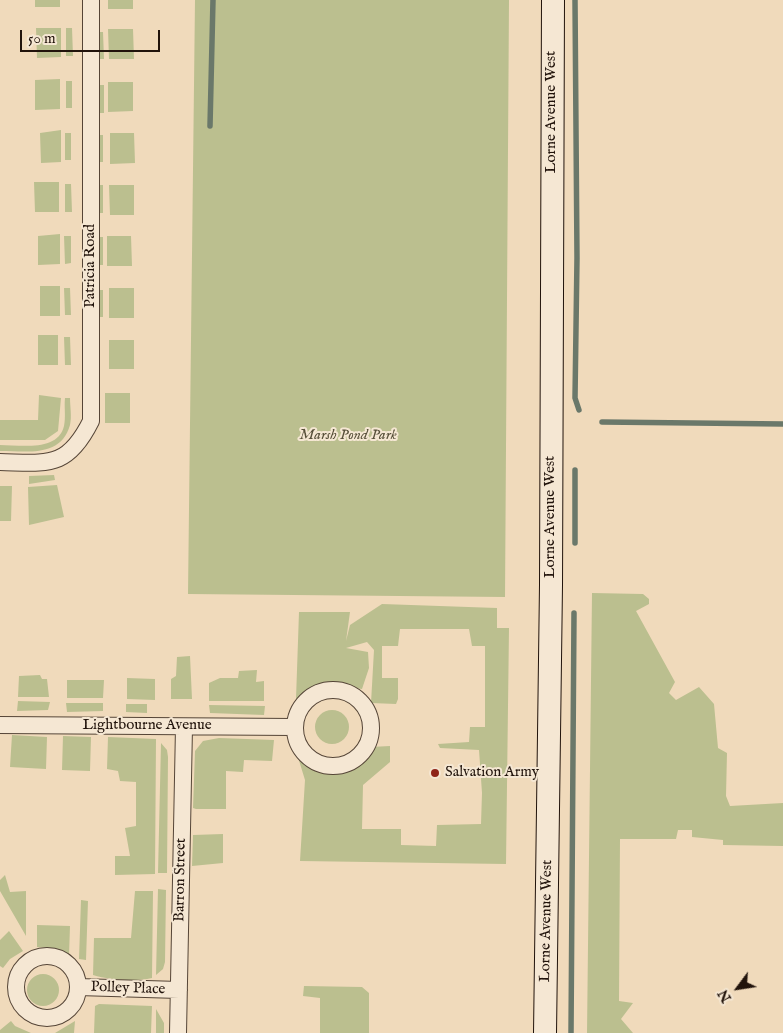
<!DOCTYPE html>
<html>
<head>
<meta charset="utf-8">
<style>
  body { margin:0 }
  #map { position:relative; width:783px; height:1033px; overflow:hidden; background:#f0dabb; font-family:"IM FELL English",serif }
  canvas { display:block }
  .north { position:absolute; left:713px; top:963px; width:50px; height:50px; -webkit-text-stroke:4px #f5e7d3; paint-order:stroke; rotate:239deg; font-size:14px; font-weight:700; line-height:20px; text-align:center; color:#21130b }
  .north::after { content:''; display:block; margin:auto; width:18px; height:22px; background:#21130b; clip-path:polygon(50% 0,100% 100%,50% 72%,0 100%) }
  .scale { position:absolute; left:20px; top:30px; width:140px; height:22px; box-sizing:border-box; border:2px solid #21130b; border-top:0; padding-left:6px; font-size:15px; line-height:18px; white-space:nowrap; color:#21130b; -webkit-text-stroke:4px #f5e7d3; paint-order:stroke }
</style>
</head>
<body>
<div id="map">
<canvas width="783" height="1033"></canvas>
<div class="north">N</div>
<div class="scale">50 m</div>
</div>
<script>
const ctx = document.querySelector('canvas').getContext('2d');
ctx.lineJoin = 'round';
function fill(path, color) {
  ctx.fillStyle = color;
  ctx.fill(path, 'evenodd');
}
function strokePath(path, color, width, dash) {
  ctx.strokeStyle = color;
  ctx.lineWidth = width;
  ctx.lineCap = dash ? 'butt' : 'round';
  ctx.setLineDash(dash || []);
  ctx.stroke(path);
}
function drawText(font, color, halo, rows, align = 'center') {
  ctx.font = font + ' "IM FELL English",serif';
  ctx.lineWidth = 4;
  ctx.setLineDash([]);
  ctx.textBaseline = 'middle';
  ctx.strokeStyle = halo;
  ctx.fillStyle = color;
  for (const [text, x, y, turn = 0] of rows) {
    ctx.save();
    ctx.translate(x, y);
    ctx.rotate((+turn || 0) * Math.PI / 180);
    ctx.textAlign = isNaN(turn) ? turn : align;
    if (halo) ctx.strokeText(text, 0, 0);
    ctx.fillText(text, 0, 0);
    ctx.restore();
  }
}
const green = new Path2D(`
  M35 0H60V7H35Z
  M108 0H133V9H108Z
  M195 0H509L505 597 188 594Z
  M36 28H61V57L37 58Z
  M66 28H72L73 56H66Z
  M108 29H133L134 59H109Z
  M97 32H103L104 59H98Z
  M60 79V109L35 110V80Z
  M66 81H72V108H66Z
  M108 82H133V111L108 112Z
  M98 85H104V113H98Z
  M61 130V162L41 163 40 133Z
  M65 133H71V160H65Z
  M110 133H134L135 163 110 164Z
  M97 135H103V162H97Z
  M34 182H59V212H35Z
  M65 184H71L72 212H65Z
  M97 185H103V213H97Z
  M109 185H134V215H110Z
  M60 234V264L38 265V236Z
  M64 236H71V263L65 264Z
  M107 236H131L132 266H107Z
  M96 237H103V265H96Z
  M40 286H60V316H40Z
  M64 288H70L71 315H65Z
  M109 288H134V318H109Z
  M96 290H103V317H97Z
  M38 335H58V365H38Z
  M64 337H70L71 365H65Z
  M109 340H134V369H109Z
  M105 393H130V423H105Z
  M39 395 61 398 58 431 45 440H0V420H38Z
  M65 398H70C70 406 72 417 70 425 61 458 26 451 0 451V445C20 445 58 452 64 426 66 417 64 406 65 398Z
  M54 475 55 480 29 484V476Z
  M57 485 64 517 29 525 28 487Z
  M0 486H12L11 521H0Z
  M592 593 643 594 649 599V604L636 611 675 682 669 693 676 700 699 687 714 704 718 748 727 753 726 796 730 806 783 803V846L723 845V840L692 837V830H678L676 839H620L619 1001 633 1003 621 1019 633 1033H587Z
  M382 604 497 608V628H509L506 864 300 861 305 780 297 754C322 778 352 778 371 747L390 746V762L363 785 362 829H401V845L436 846 437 825 481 824 482 793 479 750 440 748 438 744 469 742 470 727H485V646H472L469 629H400L398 646H382V678H398V699L396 704 371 703 374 650 367 642 346 648 368 652 369 668 362 689 327 684 296 699 299 612H350L346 641 350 625Z
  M190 656 192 699H171V679L176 676 177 657Z
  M257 670 256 682 264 681V701H209V683L220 678H238L239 671Z
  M40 675 42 679H47L49 697H18L19 676Z
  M127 678 155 679V700L127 699Z
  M67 680H104L103 698H67Z
  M18 701 50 702 48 710 17 711Z
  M66 703H103V711L67 712Z
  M126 704H147V713L126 712Z
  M209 705 265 706 264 715 210 713Z
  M315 727a17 17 0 1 1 34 0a17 17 0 1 1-34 0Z
  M12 735 47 737 46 769 10 767Z
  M63 736 91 737 90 771 62 770Z
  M108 737 156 739 155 874 115 875V856H130L125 828 136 826V782L120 781 118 771 107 769Z
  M219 738 274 740 272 761 244 760 243 772 226 771V809H196L193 808 195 751 203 741Z
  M161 743 167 750 168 757 167 873H158Z
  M223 834V863L192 866 193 835Z
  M5 875 10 892 26 891V936L0 891V880Z
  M158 889 166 890 165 962 163 969 156 975Z
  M135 891H153L152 978C135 982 110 980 93 975L94 938H131Z
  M81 900 88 901 86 960 79 959Z
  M37 925 70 926 69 956 58 949 37 947Z
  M9 931 23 951 10 959 3 968 0 966V940Z
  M27 990a16 16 0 1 1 32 0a16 16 0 1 1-32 0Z
  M304 986 362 987 369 993V1033H320V998L303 996Z
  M99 1004 152 1006 151 1033H94L95 1006Z
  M156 1009 164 1023V1033H156Z
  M11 1021 15 1026 31 1033H0V1030Z
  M75 1021 74 1033H55Z`);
const stream = new Path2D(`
  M575 0 577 258 575 398 579 410
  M210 126 213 0
  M602 422 783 424
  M575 470V543
  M571 1033 574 613`);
const minor = new Path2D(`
  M0 462C48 463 67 469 91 421V0
  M295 728a38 38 0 1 1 76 0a38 38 0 1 1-76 0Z
  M0 725 294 727
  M16 987a31 31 0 1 1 62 0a31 31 0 1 1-62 0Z
  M78 987 179 990
  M178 1033 184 727`);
const secondary = new Path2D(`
  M545 1033 551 585 553 0`);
const markers = [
  [435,773,5,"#8f2418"]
];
const streetNames = [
  ["Lorne Avenue West",552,112,-90],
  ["Patricia Road",91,266,-90],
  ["Lorne Avenue West",551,517,-90],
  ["Lightbourne Avenue",147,726],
  ["Barron Street",181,880,-89],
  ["Lorne Avenue West",547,921,-89],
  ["Polley Place",128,989,2]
];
const parkNames = [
  ["Marsh Pond Park",348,436]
];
const poiNames = [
  ["Salvation Army",445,773]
];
fill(green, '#bbbf8f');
strokePath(stream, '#6a786a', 5.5);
strokePath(minor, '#554537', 18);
strokePath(secondary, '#21130b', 24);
strokePath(minor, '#f5e7d3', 16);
strokePath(secondary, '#f5e7d3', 22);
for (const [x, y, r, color] of markers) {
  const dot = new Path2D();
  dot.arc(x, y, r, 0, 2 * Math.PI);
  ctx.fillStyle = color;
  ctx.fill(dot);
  strokePath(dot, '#f5e7d3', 2);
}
drawText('15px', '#21130b', '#f5e7d3', streetNames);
drawText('italic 15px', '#574f39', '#f5e7d3', parkNames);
drawText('15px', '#21130b', '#f5e7d3', poiNames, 'left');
</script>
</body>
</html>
